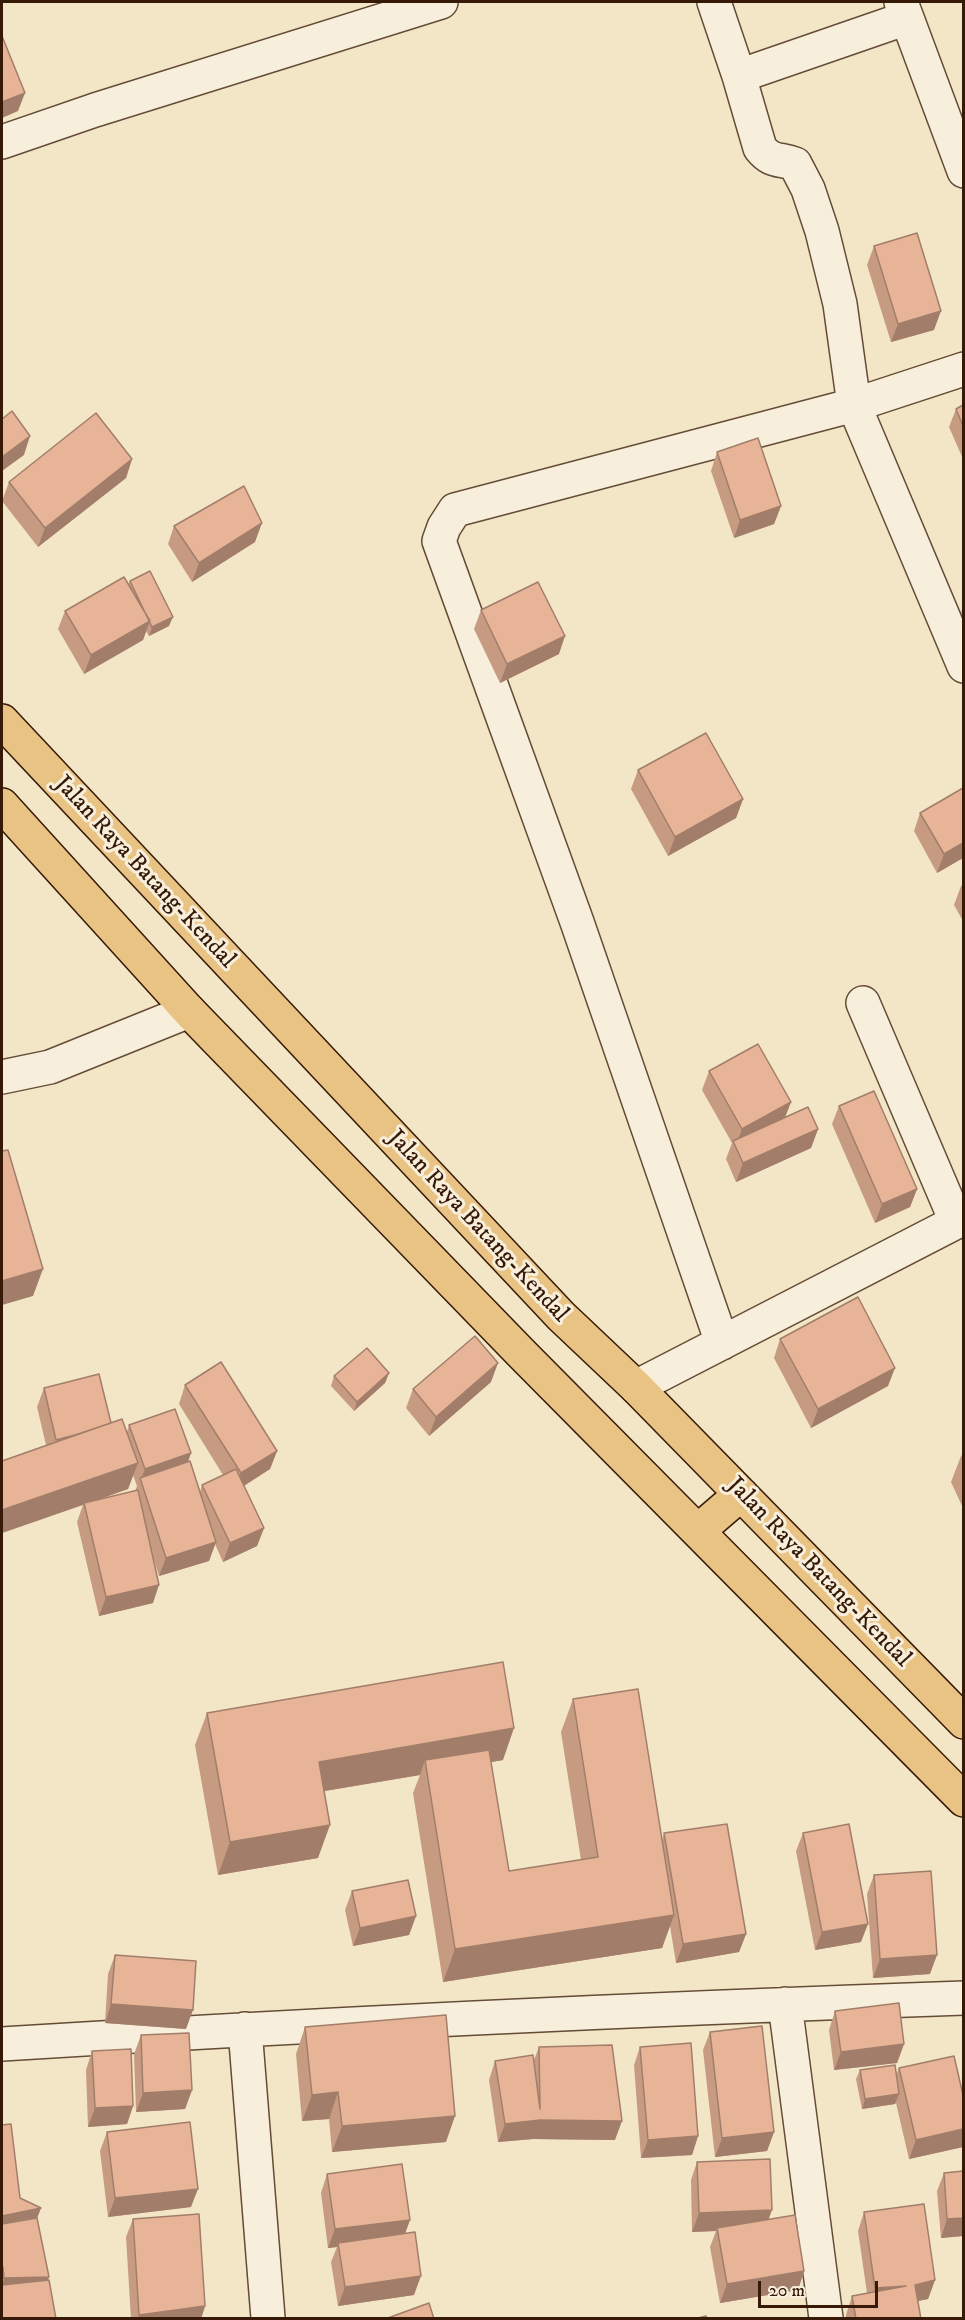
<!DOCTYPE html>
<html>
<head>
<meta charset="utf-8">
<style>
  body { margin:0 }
  #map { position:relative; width:965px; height:2320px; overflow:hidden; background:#f2e6c7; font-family:"IM FELL DW Pica",serif }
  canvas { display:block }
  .frame { position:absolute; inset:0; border:3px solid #361907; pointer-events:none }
  .scale { position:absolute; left:758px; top:2281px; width:120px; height:27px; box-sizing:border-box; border:3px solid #361907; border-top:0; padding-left:8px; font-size:18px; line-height:21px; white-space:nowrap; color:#361907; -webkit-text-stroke:4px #f7efdb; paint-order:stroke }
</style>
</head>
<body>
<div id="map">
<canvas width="965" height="2320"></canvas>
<div class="frame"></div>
<div class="scale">20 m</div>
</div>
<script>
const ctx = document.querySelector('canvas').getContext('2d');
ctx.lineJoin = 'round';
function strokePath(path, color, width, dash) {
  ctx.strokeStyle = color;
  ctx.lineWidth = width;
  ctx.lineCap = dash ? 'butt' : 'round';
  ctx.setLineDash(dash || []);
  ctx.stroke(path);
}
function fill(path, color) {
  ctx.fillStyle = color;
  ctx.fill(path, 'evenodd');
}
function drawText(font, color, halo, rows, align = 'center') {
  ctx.font = font + ' "IM FELL DW Pica",serif';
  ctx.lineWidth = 6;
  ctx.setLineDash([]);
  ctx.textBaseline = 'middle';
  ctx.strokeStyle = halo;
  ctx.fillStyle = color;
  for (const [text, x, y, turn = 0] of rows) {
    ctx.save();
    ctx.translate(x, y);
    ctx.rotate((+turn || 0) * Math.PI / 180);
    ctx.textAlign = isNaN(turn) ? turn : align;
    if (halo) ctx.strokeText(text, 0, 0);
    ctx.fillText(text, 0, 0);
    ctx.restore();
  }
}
const minor = new Path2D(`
  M714 2 739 76 760 148C772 163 779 158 795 164L808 189 822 231 840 304 854 405 964 666
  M901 2 964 171
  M739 76 907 18
  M2 142 95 110 441 2
  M863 1003 956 1221
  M2 1077 50 1067 189 1011
  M722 1343 577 922 439 541 444 527 455 510 854 405 964 369
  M636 1387 964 1218
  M785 2004 826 2318
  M245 2029 268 2318
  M2 2044C322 2024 643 2009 964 1998`);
const trunk = new Path2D(`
  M2 721 561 1316 636 1387 964 1722
  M2 805 189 1011 522 1354 964 1800
  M698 1531 741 1494`);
const wall = new Path2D(`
  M874 246 934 330 891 342 867 265Z
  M963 405V459L949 427 956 409Z
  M717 452 781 506 774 524 734 538 711 471Z
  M132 459 126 478 38 547 2 501 9 482Z
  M174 526 255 542 192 582 168 544Z
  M130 581 169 626 149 636 146 631 143 640 84 674 58 629 65 611 128 584Z
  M963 606V617L961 613Z
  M481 610 559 654 500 683 474 629Z
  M638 770 743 799 736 818 668 856 631 789Z
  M920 813 963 858 937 873 914 831Z
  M963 884V921L954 905 961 886Z
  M709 1071 791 1102 785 1117 818 1129 811 1148 736 1182 726 1159 732 1143 702 1090Z
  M839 1106 917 1189 910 1207 875 1223 832 1124Z
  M780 1339 888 1386 811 1428 774 1358Z
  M389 1373 385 1383 354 1411 331 1386 334 1376Z
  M491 1382 429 1436 406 1408 413 1389Z
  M185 1385 277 1451 270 1469 244 1486 264 1528 257 1546 223 1562 215 1544 209 1561 159 1576 154 1560 153 1603 99 1616 77 1522 83 1505 2 1533V1461L46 1445 37 1407 44 1388 127 1432 129 1425 191 1453 188 1462 200 1492 202 1485 223 1475 179 1404ZM133 1475 137 1486 135 1491 95 1501 128 1489Z
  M963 1454V1508L951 1482 961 1456Z
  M573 1699 662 1840 664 1833 746 1934 739 1952 676 1963 670 1926 662 1948 443 1982 413 1793 420 1775 324 1791 318 1858 218 1875 195 1745 207 1713 503 1760 491 1762 509 1871 581 1860 561 1732Z
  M803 1833 861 1942 815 1950 796 1851Z
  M874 1875 930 1974 873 1978 867 1894Z
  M352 1891 416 1916 409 1935 353 1946 345 1910Z
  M115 1955 186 2029 105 2023 108 1974Z
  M835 2011 904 2044 897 2063 834 2070 829 2030Z
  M305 2027 446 2142 332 2152 329 2119 302 2121 296 2054Z
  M710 2032 774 2132 767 2151 715 2157 703 2050Z
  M141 2035 192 2090 185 2109 136 2112 134 2054Z
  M539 2047 615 2140 533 2139 498 2142 489 2080 495 2061 534 2060Z
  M640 2047 698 2136 692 2155 641 2158 634 2065Z
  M92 2051 133 2106 127 2124 88 2127 86 2070Z
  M899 2068 963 2095V2147L909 2159 896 2103 895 2104 862 2109 856 2079 860 2070 896 2075Z
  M2 2125 20 2198 41 2208 37 2218 49 2277 47 2280 2 2319Z
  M107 2132 191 2207 108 2217 100 2151Z
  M697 2162 769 2219 804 2271 798 2290 720 2303 710 2247 716 2231 692 2232 691 2180Z
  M944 2173 963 2236 941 2238 937 2191Z
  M327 2174 410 2220 405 2233 414 2295 338 2306 331 2262 337 2247 328 2248 321 2193Z
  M864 2212 935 2280 928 2299 918 2301 921 2319H846V2315L852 2296 867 2293 858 2231Z
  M133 2219 205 2306 201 2319H131L126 2237Z`);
const shadedWall = new Path2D(`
  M25 93 18 111 2 118V102Z
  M941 311 934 330 891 342 898 324Z
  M30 436 24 455 2 471V457Z
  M132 459 126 478 38 547 45 528Z
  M781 506 774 524 734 538 740 520Z
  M262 523 255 542 192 582 199 563Z
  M173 617 169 626 149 636 152 627Z
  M150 621 143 640 84 674 91 655Z
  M565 636 559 654 500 683 507 664Z
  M743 799 736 818 668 856 675 837Z
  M963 843V858L937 873 944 854Z
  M791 1102 784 1120 735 1148 742 1129Z
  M818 1129 811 1148 736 1182 743 1163Z
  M917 1189 910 1207 875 1223 882 1204Z
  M43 1269 33 1296 2 1305V1281Z
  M498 1363 491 1382 429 1436 436 1417Z
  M895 1368 888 1386 811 1428 818 1409Z
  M389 1373 385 1383 354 1411 357 1402Z
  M277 1451 270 1469 234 1492 241 1473Z
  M191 1453 184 1472 141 1479 145 1469Z
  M138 1463 128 1489 2 1533V1510Z
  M264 1528 257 1546 223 1562 230 1543Z
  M216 1542 209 1561 159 1576 166 1558Z
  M159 1585 153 1603 99 1616 106 1597Z
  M514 1728 503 1760 428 1773 425 1760 420 1775 307 1794 319 1762Z
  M330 1825 318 1858 218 1875 230 1842Z
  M674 1915 662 1948 443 1982 455 1949Z
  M416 1916 409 1935 353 1946 360 1928Z
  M868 1924 861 1942 815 1950 822 1932Z
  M746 1934 739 1952 676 1963 683 1944Z
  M937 1955 930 1974 873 1978 880 1959Z
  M111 2004 193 2010 186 2029 105 2023Z
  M904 2044 897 2063 834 2070 841 2052Z
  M192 2090 185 2109 136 2112 143 2093Z
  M338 2092 329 2119 302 2121 312 2095Z
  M899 2094 895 2104 862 2109 865 2099Z
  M133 2106 127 2124 88 2127 95 2108Z
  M455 2116 446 2142 332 2152 342 2126Z
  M540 2120 622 2121 615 2140 533 2139 498 2142 505 2124Z
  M963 2129V2147L909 2159 916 2140Z
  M774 2132 767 2151 715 2157 722 2138Z
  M698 2136 692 2155 641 2158 648 2140Z
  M198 2189 191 2207 108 2217 115 2198Z
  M41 2208 31 2234 2 2241V2216Z
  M772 2210 765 2229 717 2228 716 2231 692 2232 699 2213Z
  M963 2218V2236L941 2238 947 2219Z
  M410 2220 403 2239 338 2243 337 2247 328 2248 335 2229Z
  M804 2271 798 2290 720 2303 727 2284Z
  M421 2276 414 2295 338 2306 345 2287Z
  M49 2277 42 2295 2 2286 4 2278Z
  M935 2280 928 2299 908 2303 915 2285Z
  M906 2286 868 2307 875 2288Z
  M205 2306 201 2319H138L139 2315Z`);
const building = new Path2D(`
  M2 36 25 93 2 102Z
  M917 233 941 311 898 324 874 246Z
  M963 405V426L956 409Z
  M12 411 30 436 2 457V419Z
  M96 413 132 459 45 528 9 482Z
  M758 438 781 506 740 520 717 452Z
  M244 486 262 523 199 563 174 526Z
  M150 571 173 617 152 627 130 581Z
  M124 577 150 621 91 655 65 611Z
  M538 582 565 636 507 664 481 610Z
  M706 733 743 799 675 837 638 770Z
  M963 788V843L944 854 920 813Z
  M758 1044 791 1102 742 1129 709 1071Z
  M874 1091 917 1189 882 1204 839 1106Z
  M808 1107 818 1129 743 1163 733 1141Z
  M8 1150 43 1269 2 1281V1151Z
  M858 1297 895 1368 818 1409 780 1339Z
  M475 1336 498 1363 436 1417 413 1389Z
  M367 1348 389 1373 357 1402 334 1376Z
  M221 1362 277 1451 241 1473 185 1385Z
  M99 1374 111 1423 75 1435 56 1440 44 1388Z
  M175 1409 191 1453 145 1469 129 1425Z
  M122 1419 138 1463 2 1510V1461Z
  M190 1461 216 1542 166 1558 140 1478Z
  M236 1469 264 1528 230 1543 202 1485Z
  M138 1490 159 1585 106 1597 84 1503Z
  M503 1662 514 1728 319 1762 330 1825 230 1842 207 1713Z
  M638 1689 674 1915 455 1949 425 1760 489 1750 509 1871 598 1857 573 1699Z
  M727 1824 746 1934 683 1944 664 1833Z
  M849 1824 868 1924 822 1932 803 1833Z
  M931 1871 937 1955 880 1959 874 1875Z
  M408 1880 416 1916 360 1928 352 1891Z
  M115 1955 196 1961 193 2010 111 2004Z
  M899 2003 904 2044 841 2052 835 2011Z
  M446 2015 455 2116 342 2126 338 2092 312 2095 305 2027Z
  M762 2026 774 2132 722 2138 710 2032Z
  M189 2033 192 2090 143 2093 141 2035Z
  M691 2043 698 2136 648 2140 640 2047Z
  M612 2045 622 2121 540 2120 505 2124 495 2061 533 2055 540 2109 539 2047Z
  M131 2049 133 2106 95 2108 92 2051Z
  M954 2056 963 2095V2129L916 2140 899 2068Z
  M895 2065 899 2094 865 2099 860 2070Z
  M190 2122 198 2189 115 2198 107 2132Z
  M11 2124 20 2198 41 2208 2 2216V2125Z
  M770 2159 772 2210 699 2213 697 2162Z
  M402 2164 410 2220 335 2229 327 2174Z
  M963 2171V2218L947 2219 944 2173Z
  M924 2204 935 2280 915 2285 921 2319H856L852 2296 906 2286 875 2288 864 2212Z
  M199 2214 205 2306 139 2315 133 2219Z
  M795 2215 804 2271 727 2284 717 2228Z
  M37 2218 49 2277 4 2278 3 2267H2V2224Z
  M415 2232 421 2276 345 2287 338 2243Z
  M49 2280 56 2319H2V2285Z
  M429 2303 434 2319H385Z
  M706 2316 707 2319H694Z`);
const streetNames = [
  ["Jalan Raya Batang-Kendal",144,873,47],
  ["Jalan Raya Batang-Kendal",477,1227,47],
  ["Jalan Raya Batang-Kendal",818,1573,46]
];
strokePath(minor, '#654c37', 36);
strokePath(trunk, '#361907', 36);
strokePath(minor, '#f7efdb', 33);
strokePath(trunk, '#e9c384', 33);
fill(wall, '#c79b82');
fill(shadedWall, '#a27e6a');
fill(building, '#e7b497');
strokePath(building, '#a27e6a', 1.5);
drawText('24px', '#361907', '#f7efdb', streetNames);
</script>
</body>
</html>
